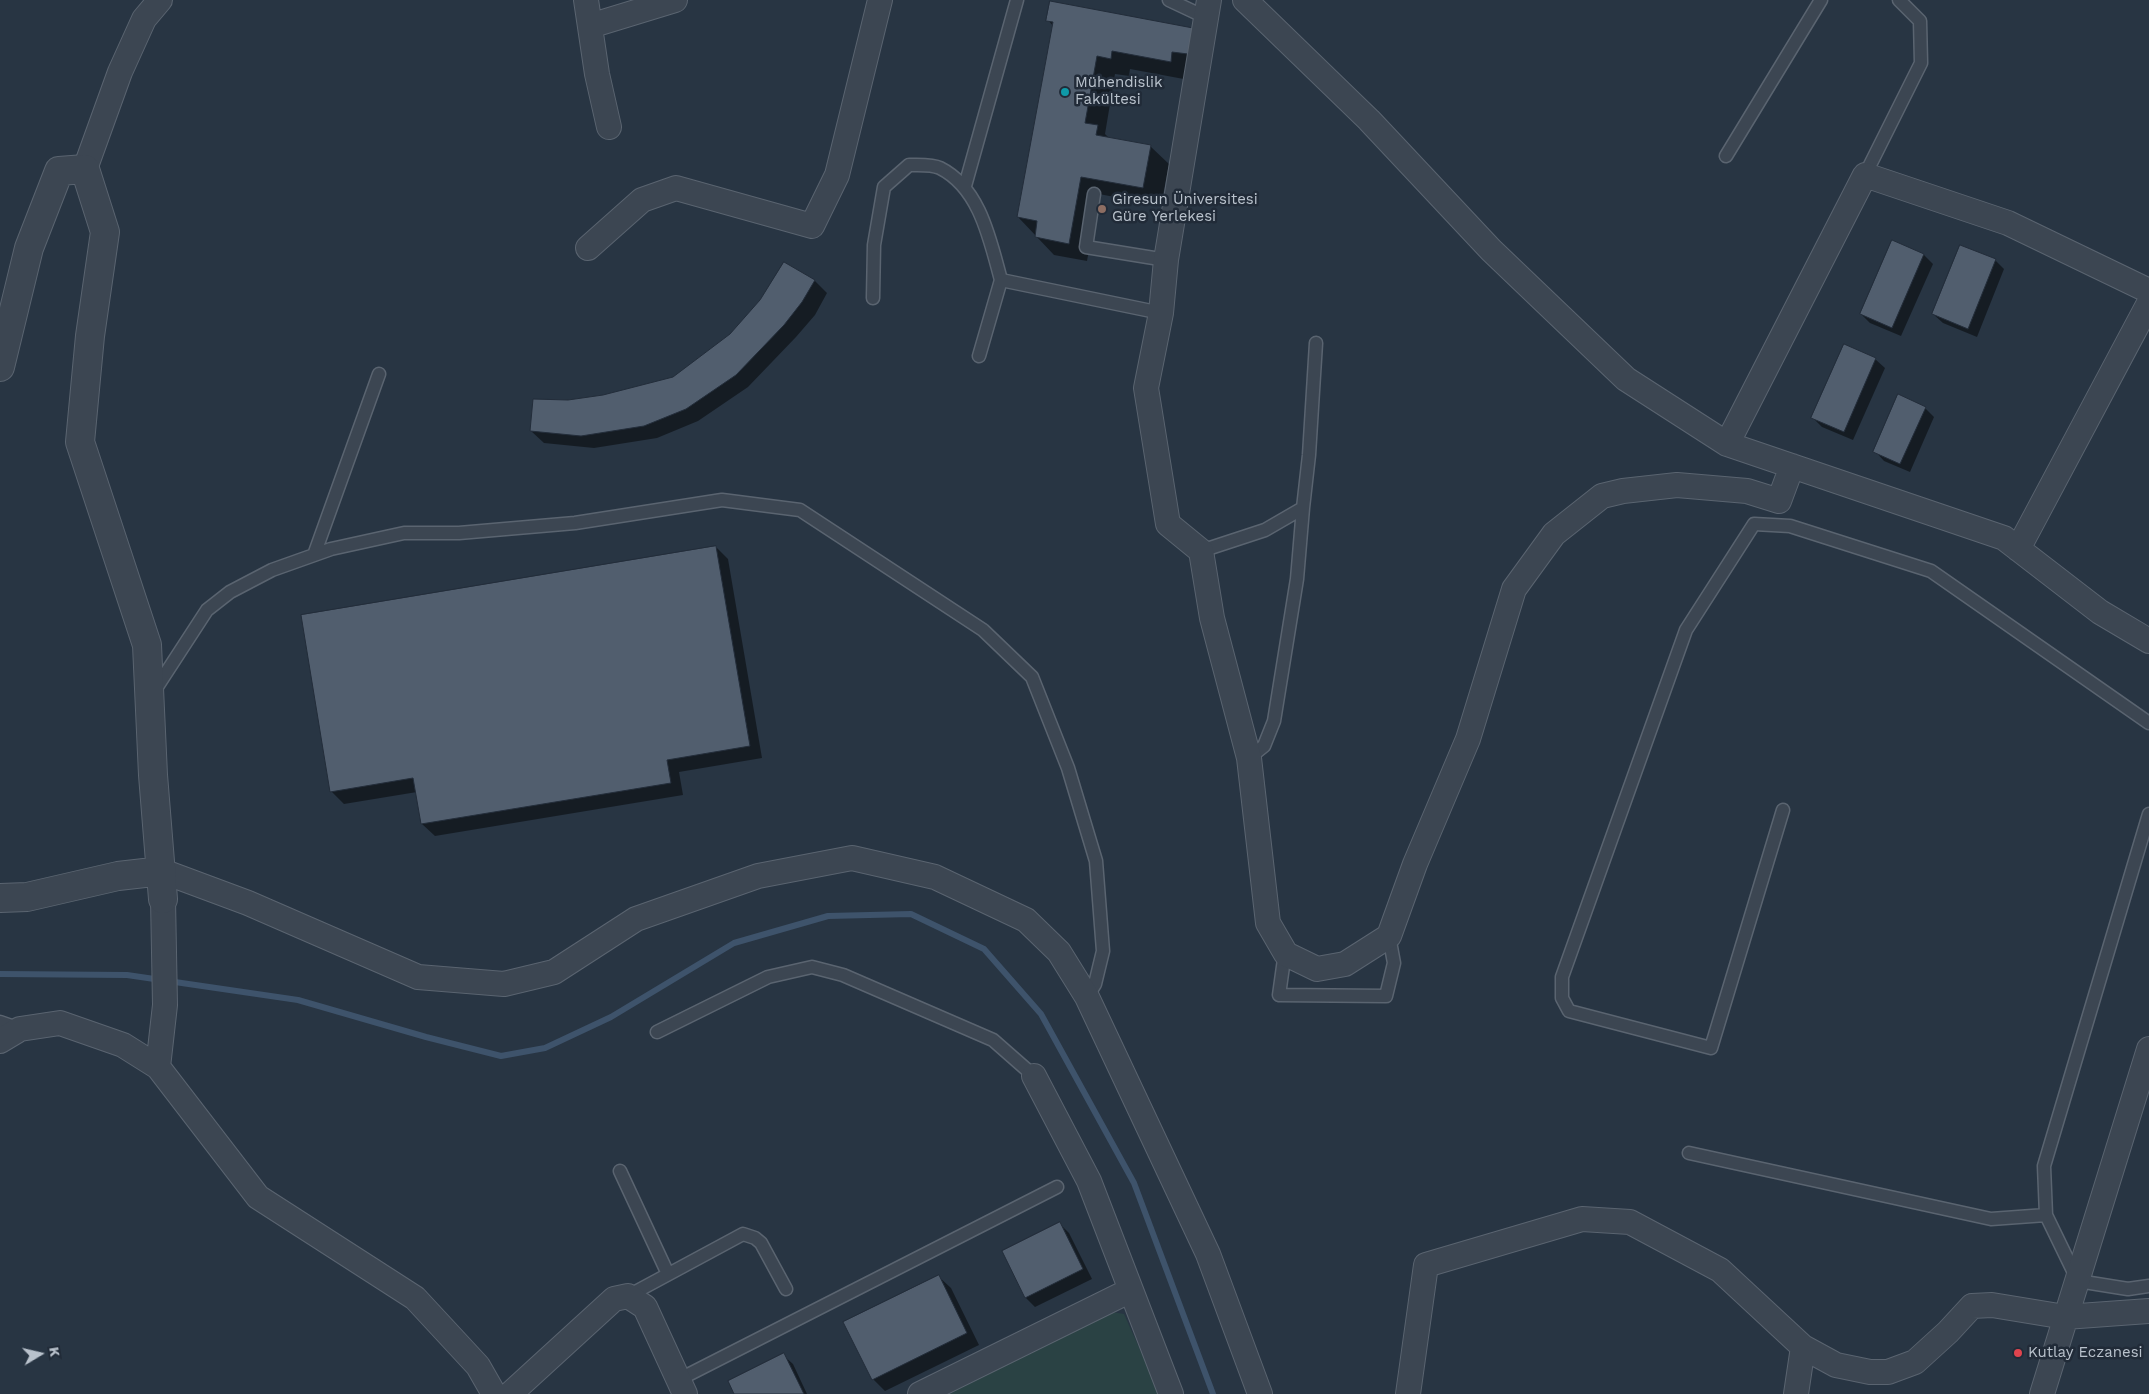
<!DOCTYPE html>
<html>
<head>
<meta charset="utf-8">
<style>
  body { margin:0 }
  #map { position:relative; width:2149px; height:1394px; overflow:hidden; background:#283543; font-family:"Work Sans",sans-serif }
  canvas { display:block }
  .north { position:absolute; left:15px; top:1329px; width:50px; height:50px; -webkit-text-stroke:4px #212b38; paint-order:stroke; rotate:81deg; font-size:14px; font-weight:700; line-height:20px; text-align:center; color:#b9c2cc }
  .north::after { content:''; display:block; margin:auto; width:18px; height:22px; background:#b9c2cc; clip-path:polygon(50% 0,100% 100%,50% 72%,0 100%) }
</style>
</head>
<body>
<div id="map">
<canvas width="2149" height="1394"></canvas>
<div class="north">K</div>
</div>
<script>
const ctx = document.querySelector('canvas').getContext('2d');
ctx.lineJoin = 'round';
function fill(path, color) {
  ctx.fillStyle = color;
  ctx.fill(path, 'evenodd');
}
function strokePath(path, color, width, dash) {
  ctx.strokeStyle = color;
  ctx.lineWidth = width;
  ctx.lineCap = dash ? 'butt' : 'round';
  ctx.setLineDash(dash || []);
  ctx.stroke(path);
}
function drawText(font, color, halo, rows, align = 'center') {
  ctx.font = font + ' "Work Sans",sans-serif';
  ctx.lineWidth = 5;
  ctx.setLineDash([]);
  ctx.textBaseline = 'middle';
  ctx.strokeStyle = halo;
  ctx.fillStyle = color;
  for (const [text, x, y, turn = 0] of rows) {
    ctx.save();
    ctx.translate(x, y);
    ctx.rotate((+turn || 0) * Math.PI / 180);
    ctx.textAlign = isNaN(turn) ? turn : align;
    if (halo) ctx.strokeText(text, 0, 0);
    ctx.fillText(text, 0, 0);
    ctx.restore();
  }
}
const green = new Path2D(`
  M1106 1311 1124 1314 1160 1394H949Z`);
const shadow = new Path2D(`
  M1048 20 1192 29 1189 80 1130 69 1129 76 1115 74 1105 134 1109 138 1150 146 1169 164 1161 206 1099 194 1087 261 1054 255 1018 217 1053 26Z
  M1893 241 1924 255 1933 264 1901 336 1870 323 1861 314Z
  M1995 260 2004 269 1977 337 1943 323 1933 314Z
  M784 264 815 281 827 293 815 315 796 337 748 387 698 421 657 438 594 448 544 443 531 431 568 401 603 396 673 378 731 335 761 300Z
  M1875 359 1885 368 1853 440 1822 427 1813 418Z
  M1925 408 1934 417 1910 472 1884 461 1875 451Z
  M716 547 728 559 762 758 679 772 683 795 435 836 422 824 417 792 344 804 332 792Z
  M1060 1224 1069 1233 1092 1279 1035 1307 1026 1298 1004 1252Z
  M938 1276 951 1288 979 1345 885 1391 873 1379Z
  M783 1355 793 1364 807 1394H736Z`);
const stream = new Path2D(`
  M0 974 127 975 298 1000 426 1037 501 1056 545 1048 611 1017 734 943 828 916 911 914 984 949 1041 1014 1134 1183 1213 1394`);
const building = new Path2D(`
  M1050 1 1193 28 1188 54 1172 52 1171 62 1112 51 1111 59 1097 56 1085 123 1098 125 1096 135 1151 145 1143 188 1081 177 1069 244 1035 237 1037 221 1017 217 1053 22 1046 21Z
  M1892 240 1924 254 1892 328 1860 314Z
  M1960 245 1996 259 1968 329 1932 314Z
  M784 262 815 280 802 302 784 325 736 375 686 409 644 426 581 436 530 431 533 399 568 400 603 395 673 377 730 334 760 300Z
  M1844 344 1876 358 1844 432 1811 418Z
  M1898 394 1926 407 1900 464 1873 452Z
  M716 546 750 746 667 760 671 783 421 824 413 778 330 792 301 615Z
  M1060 1222 1083 1269 1025 1298 1002 1251Z
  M939 1275 967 1333 872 1380 843 1322Z
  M784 1353 804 1394H734L728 1381Z`);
const service = new Path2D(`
  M1169 0 1205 17
  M1726 156 1821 0
  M1865 175 1921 63 1920 21 1899 0
  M965 186 1017 0
  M1094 194 1086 247 1166 260
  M873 298 874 245 884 187 909 165C918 165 932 164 940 168 980 188 990 240 1001 280L1161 313
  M979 356 1001 280
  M1201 551 1265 530 1303 508 1309 455 1316 343
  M314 555 379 374
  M153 693 207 610 230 592 272 570 331 549 404 533H459L575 523 722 500 800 510 983 630 1032 677 1068 768 1096 861 1103 951 1095 984 1087 997
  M1249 758 1264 746 1274 721 1297 579 1303 508
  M1783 810 1711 1048 1569 1011 1562 998V977L1686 630 1754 524 1790 526 1931 571 2149 723
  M2149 814 2044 1166 2046 1215 2078 1281 2128 1289 2149 1286
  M1285 952 1279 995 1386 996 1394 963 1389 936
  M0 1022 20 1029
  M657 1032 768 977 812 967 843 975 993 1040 1034 1076
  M1689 1153 1991 1219 2046 1215
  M620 1171 668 1274
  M628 1296 743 1234 755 1238 761 1243 786 1289
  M678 1380 1057 1187`);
const minor = new Path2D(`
  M586 0 597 74 609 127
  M1209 0 1166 260 1161 313 1146 388 1168 524 1201 551 1212 618 1249 758 1268 923 1286 954 1317 969 1345 964 1389 936 1415 864 1468 739 1514 589 1554 534 1602 496 1623 491 1677 485 1747 491 1779 501 1792 466
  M1245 0 1369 120 1491 250 1626 379 1727 444 2004 538 2100 612 2149 641
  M590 26 675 0
  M85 169 120 72 144 19 160 0
  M588 248 642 200 676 188 812 226 837 175 880 0
  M1727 444 1865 175 2008 223 2149 291
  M2018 549 2149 303
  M162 871 248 903 418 977 504 984 554 972 636 919 758 876 852 858 935 877 1026 920 1059 952 1087 997 1208 1254 1260 1394
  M0 1041 20 1029 60 1023 123 1045 158 1067 258 1197 415 1298 478 1366 494 1394
  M158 1067 165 1005 163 899
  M1034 1076 1089 1181 1171 1394
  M510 1394 614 1299 628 1296 645 1307 685 1394
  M920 1394 1131 1290
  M1408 1394 1426 1265 1582 1219 1630 1222 1720 1270 1803 1347 1836 1365 1870 1372H1888L1915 1362 1948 1332 1972 1306 1992 1305 2065 1317 2149 1311
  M1796 1394 1803 1347
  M2042 1394 2149 1049`);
const tertiary = new Path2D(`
  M0 367 29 248 59 171 85 169 105 232 90 336 80 442 147 645 153 775 163 899
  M0 898 27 897 118 876 162 871`);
const markers = [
  [1065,92,5,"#0f9aa8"],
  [1102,209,5,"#8d6e63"],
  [2018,1353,5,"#e0444e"]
];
const poiNames = [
  ["Mühendislik",1075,83],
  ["Fakültesi",1075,100],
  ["Giresun Üniversitesi",1112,200],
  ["Güre Yerlekesi",1112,217],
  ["Kutlay Eczanesi",2028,1353]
];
fill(green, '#2a4244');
fill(shadow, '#0007');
strokePath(stream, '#3e536b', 6);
fill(building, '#515e6e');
strokePath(building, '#232d3a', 1);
strokePath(service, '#5a6470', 15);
strokePath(minor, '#5a6470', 26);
strokePath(tertiary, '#5a6470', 30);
strokePath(service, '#3c4652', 12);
strokePath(minor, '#3c4652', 24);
strokePath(tertiary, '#3c4652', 28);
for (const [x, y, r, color] of markers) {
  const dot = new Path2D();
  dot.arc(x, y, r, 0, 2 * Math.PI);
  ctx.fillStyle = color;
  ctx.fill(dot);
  strokePath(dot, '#212b38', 2);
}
drawText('15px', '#b9c2cc', '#212b38', poiNames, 'left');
</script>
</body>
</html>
